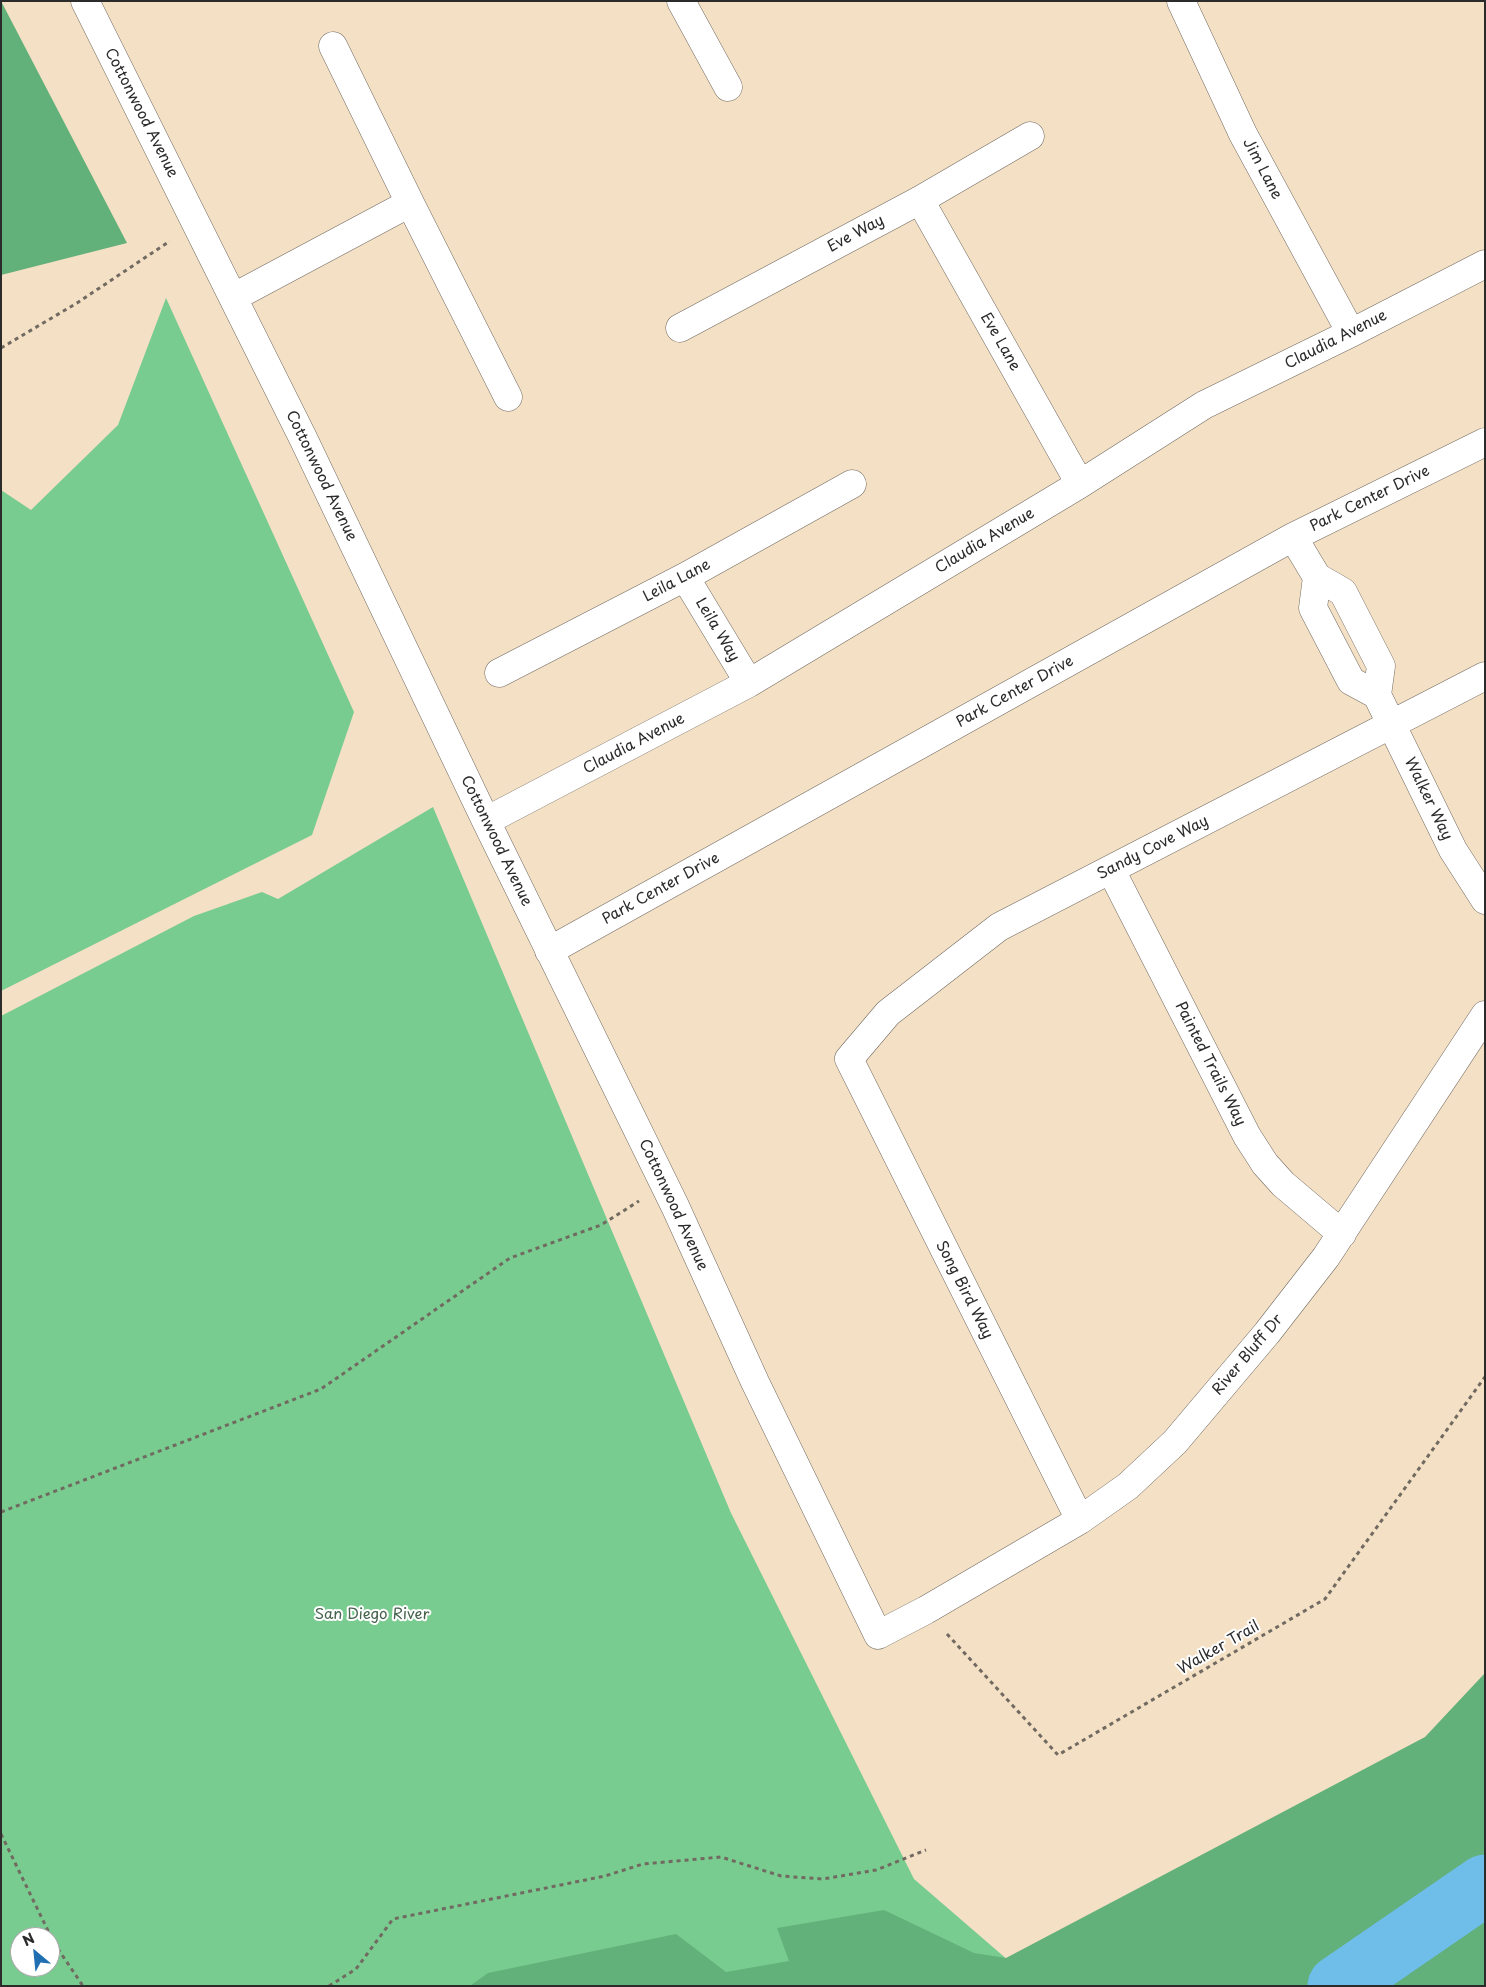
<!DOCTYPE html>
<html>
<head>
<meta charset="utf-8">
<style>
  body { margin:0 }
  #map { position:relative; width:1486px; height:1987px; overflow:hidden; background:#f4e0c5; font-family:"Playpen Sans",sans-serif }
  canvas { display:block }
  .frame { position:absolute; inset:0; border:2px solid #2b2b2b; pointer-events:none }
  .north { position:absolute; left:10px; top:1927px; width:50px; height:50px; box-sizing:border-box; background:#fff; border:1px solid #aaa; border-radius:50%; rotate:332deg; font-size:14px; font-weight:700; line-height:20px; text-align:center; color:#2b2b2b }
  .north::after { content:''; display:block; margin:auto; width:18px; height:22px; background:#1f6fb2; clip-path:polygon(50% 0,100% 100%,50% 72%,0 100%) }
</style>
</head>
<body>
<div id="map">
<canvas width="1486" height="1987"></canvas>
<div class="frame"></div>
<div class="north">N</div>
</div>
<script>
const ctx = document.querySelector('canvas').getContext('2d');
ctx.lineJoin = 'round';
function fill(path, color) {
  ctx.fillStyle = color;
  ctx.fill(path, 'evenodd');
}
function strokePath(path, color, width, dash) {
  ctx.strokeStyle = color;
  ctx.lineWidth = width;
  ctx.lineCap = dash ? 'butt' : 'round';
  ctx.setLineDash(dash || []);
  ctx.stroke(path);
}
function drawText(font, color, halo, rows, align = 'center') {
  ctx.font = font + ' "Playpen Sans",sans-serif';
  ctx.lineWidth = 4;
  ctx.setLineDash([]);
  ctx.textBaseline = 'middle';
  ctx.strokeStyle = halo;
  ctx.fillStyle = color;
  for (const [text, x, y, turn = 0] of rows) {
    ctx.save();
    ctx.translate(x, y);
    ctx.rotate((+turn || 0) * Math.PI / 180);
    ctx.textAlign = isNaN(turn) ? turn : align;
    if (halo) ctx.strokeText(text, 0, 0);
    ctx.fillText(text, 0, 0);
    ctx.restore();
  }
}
const green = new Path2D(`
  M166 298 354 712 312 835 1 991V490L31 510 118 425Z
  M433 807 731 1513 914 1879 1038 1986H1V1016L194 916 262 892 278 899ZM20 1937H50V1967H20Z`);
const forest = new Path2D(`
  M1 1 127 243 1 275Z
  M1485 1673V1986H470L488 1973 676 1934 726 1972 789 1961 777 1928 884 1910 974 1953 1006 1958 1425 1737Z`);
const river = new Path2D(`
  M1338 1986 1485 1885`);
const path = new Path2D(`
  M1 348 77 303 170 241
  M1 1512 321 1389 510 1258 601 1225 639 1201
  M947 1634 1058 1755 1325 1599 1485 1377
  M1 1834 54 1943 83 1986
  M329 1986 356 1969 393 1919 605 1876 643 1864 721 1857 781 1876 823 1879 876 1870 926 1850`);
const minor = new Path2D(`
  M85 1 303 438 486 821 675 1206 755 1382 878 1635 926 1610 1080 1520 1128 1486 1175 1442 1267 1333 1326 1257 1485 1015
  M681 1 728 87
  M1181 1 1243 134 1351 333
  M920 200 1080 484
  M410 203 508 397
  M234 297 410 203 333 46
  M680 328 920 200 1030 136
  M1293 537 1317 577 1343 592 1381 666 1377 695
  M685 577 749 683
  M1317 577 1313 608 1351 681 1377 695
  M499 673 685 577 852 484
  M1377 695 1453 850 1485 900
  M486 821 749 683 1080 484 1204 405 1351 333 1485 264
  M1111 870 1247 1136 1265 1164 1283 1184 1342 1234
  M549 951 1293 537 1485 442
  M1080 1520 849 1059 888 1013 999 927 1485 676`);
const streetNames = [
  ["Cottonwood Avenue",141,113,63],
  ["Jim Lane",1262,169,62],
  ["Eve Way",856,234,-28],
  ["Claudia Avenue",1336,340,-27],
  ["Eve Lane",1000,342,60],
  ["Cottonwood Avenue",321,476,64],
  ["Park Center Drive",1370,499,-26],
  ["Claudia Avenue",985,541,-31],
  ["Leila Lane",677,581,-28],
  ["Leila Way",717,630,59],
  ["Park Center Drive",1015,692,-29],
  ["Claudia Avenue",634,744,-28],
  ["Walker Way",1428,799,64],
  ["Cottonwood Avenue",496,841,64],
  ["Sandy Cove Way",1153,848,-27],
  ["Park Center Drive",661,889,-29],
  ["Painted Trails Way",1210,1064,63],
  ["Cottonwood Avenue",673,1205,65],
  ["Song Bird Way",964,1290,63],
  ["River Bluff Dr",1248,1355,-50],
  ["Walker Trail",1219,1648,-30]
];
const parkNames = [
  ["San Diego River",372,1615]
];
fill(green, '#78cc8f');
fill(forest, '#62b07a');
strokePath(river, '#6fbde9', 61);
strokePath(minor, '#716a61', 29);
strokePath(path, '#716a61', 3, [4, 4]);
strokePath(minor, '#fff', 28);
drawText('15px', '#2b2b2b', '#fff', streetNames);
drawText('15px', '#46634e', '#fff', parkNames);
</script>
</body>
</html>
